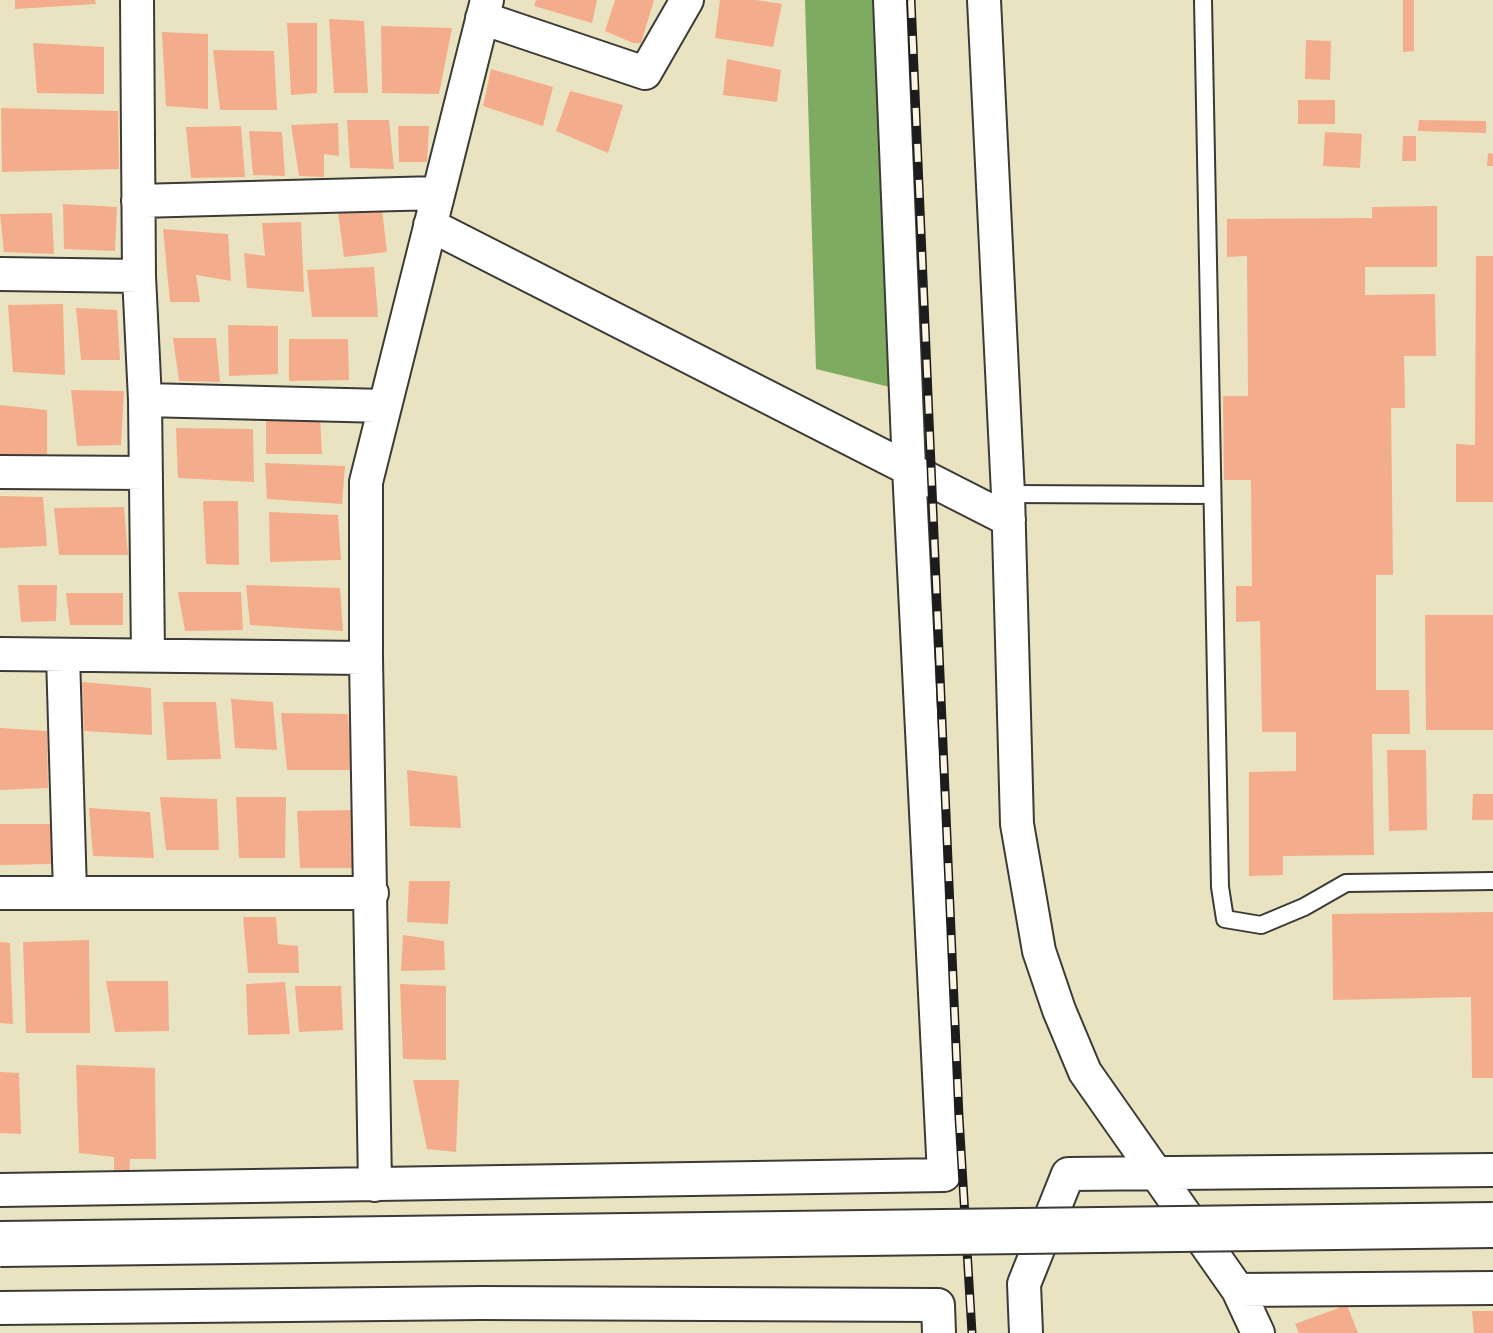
<!DOCTYPE html>
<html>
<head>
<meta charset="utf-8">
<style>
  body { margin:0 }
  canvas { display:block; background:#eae3c1 }
</style>
</head>
<body>
<canvas width="1493" height="1333"></canvas>
<script>
const ctx = document.querySelector('canvas').getContext('2d');
ctx.lineJoin = 'round';
function fill(path, color) {
  ctx.fillStyle = color;
  ctx.fill(path, 'evenodd');
}
function strokePath(path, color, width, dash) {
  ctx.strokeStyle = color;
  ctx.lineWidth = width;
  ctx.lineCap = dash ? 'butt' : 'round';
  ctx.setLineDash(dash || []);
  ctx.stroke(path);
}
const forest = new Path2D(`
  M805 0H876L906 391 816 369Z`);
const building = new Path2D(`
  M15 0H95L96 4 15 9Z
  M536 0H597L592 23 534 6Z
  M615 0H654L641 43H633L605 31Z
  M720 0H756L782 4 773 47 715 38Z
  M1403 0H1414V51L1403 52Z
  M329 19 364 21 368 93H334Z
  M287 23H317V93L291 95Z
  M381 26 452 28 439 94 382 93Z
  M162 32 208 34V109L166 106Z
  M1306 40 1331 41 1330 80 1305 79Z
  M33 43 104 47V94L37 93Z
  M213 50 274 51 277 110H220Z
  M727 59 781 70 777 102 723 95Z
  M491 69 553 87 543 126 483 106Z
  M570 91 623 105 608 153 556 131Z
  M1298 100H1335V124H1298Z
  M1 108 118 111 119 169 2 172Z
  M347 120H389L394 169 350 168Z
  M1419 120 1486 121V133L1418 131Z
  M338 123 339 156 324 154V177L299 176 291 125Z
  M241 126 245 177 191 178 186 127Z
  M398 126H429L427 162H399Z
  M249 131 282 132 285 176 253 175Z
  M1325 132 1362 134 1360 168 1323 166Z
  M1403 136H1416V161H1402Z
  M1488 153 1493 154V166H1487Z
  M63 204 117 207 115 251 64 249Z
  M1437 206V267H1365V295L1435 294 1436 356H1404L1405 408H1391L1393 575H1376V690H1409L1410 734H1372L1374 855 1283 856V875L1249 876V772L1296 771V732H1262L1260 621 1236 622V586H1252L1251 480H1224L1223 396H1248L1247 256 1227 257V219L1372 218V207Z
  M382 210 387 252 344 257 338 212Z
  M52 213 54 254 4 252 0 214Z
  M301 222 304 292 247 288 244 253 265 256 262 223Z
  M163 229 228 234 231 281 196 275 200 302H170Z
  M1476 256H1493V502H1456V444L1475 445Z
  M374 267 378 317H312L307 270Z
  M63 304 65 375 13 372 8 305Z
  M76 308 117 310 120 360H81Z
  M228 325 278 326V374L229 376Z
  M173 338H216L220 382 179 381Z
  M289 339H348L349 380 289 381Z
  M71 390 124 391 121 445 77 446Z
  M0 405 47 410V455L0 456Z
  M266 416 320 417 322 454H266Z
  M176 428 253 429 254 482 178 478Z
  M265 463 345 466 342 504 267 499Z
  M0 496 43 497 47 546 0 548Z
  M203 501H238L239 565 206 564Z
  M124 507 128 555H59L54 508Z
  M269 512 338 515 341 560 270 562Z
  M18 585H57L56 621 21 622Z
  M246 585 340 588 343 631 250 625Z
  M178 592H241L243 630 185 631Z
  M66 593H123V625H70Z
  M1425 615H1493V730H1426Z
  M82 682 151 688 152 735 84 731Z
  M231 699 273 702 277 750 235 748Z
  M163 702H216L221 759 167 760Z
  M281 713 348 714 351 770H287Z
  M0 728 47 731 48 788 0 790Z
  M1387 750H1426L1427 830 1389 831Z
  M407 770 457 776 461 828 410 826Z
  M1473 794H1493V820H1472Z
  M160 797 217 799 219 850H166Z
  M236 797H286L285 858H239Z
  M89 808 150 812 154 858 93 856Z
  M354 810V868H300L297 811Z
  M0 824H51L52 864 0 865Z
  M409 881H450L448 924 407 922Z
  M1493 912V1078H1472L1471 997 1333 1000 1332 914Z
  M243 917H276L278 944 298 946 299 973H248Z
  M403 935 444 941 445 970 401 971Z
  M89 940 90 1033H26L23 942Z
  M0 942 10 943 13 1024 0 1023Z
  M106 981H168L169 1031 115 1032Z
  M285 982 290 1034 248 1035 246 984Z
  M400 984 446 986V1060L403 1059Z
  M295 986H341L343 1030 299 1032Z
  M76 1065 155 1068 156 1159H130L129 1177 114 1176V1157L79 1153Z
  M0 1072 19 1073 21 1134 0 1133Z
  M413 1080H459L456 1152 427 1149Z
  M1347 1305 1358 1333H1299L1295 1324Z
  M1472 1311H1493V1333H1474Z`);
const lane = new Path2D(`
  M1203 0 1220 887 1225 919 1261 925 1304 907 1346 883 1493 881
  M1008 494 1212 495`);
const street = new Path2D(`
  M137 0 139 276 145 400 148 655
  M984 0 1008 494 1017 824 1039 951 1059 1010 1085 1072 1238 1290 1258 1333
  M482 18 645 73 687 0
  M138 201 437 193
  M430 225 1009 520
  M0 274 139 276
  M145 400 385 406
  M0 472 146 473
  M0 654 366 658
  M63 655 70 893
  M0 893H372
  M375 1185 366 658V482L487 0
  M0 1190 944 1175 909 468 890 0
  M1238 1290 1493 1288
  M0 1308 481 1303 938 1305 939 1333
  M1026 1333 1024 1284 1068 1174 1493 1170`);
const rail = new Path2D(`
  M911 0 959 1117 972 1333`);
const secondaryBridge = new Path2D(`
  M0 1244 1493 1225`);
fill(forest, '#7eaa62');
fill(building, '#f4ad8c');
strokePath(lane, '#3b3a35', 20);
strokePath(street, '#3b3a35', 36);
strokePath(lane, '#fff', 16);
strokePath(street, '#fff', 32);
strokePath(rail, '#1c1c1c', 9);
strokePath(rail, '#fcf5e5', 6, [18]);
strokePath(secondaryBridge, '#3b3a35', 48, []);
strokePath(secondaryBridge, '#fff', 44);
</script>
</body>
</html>
